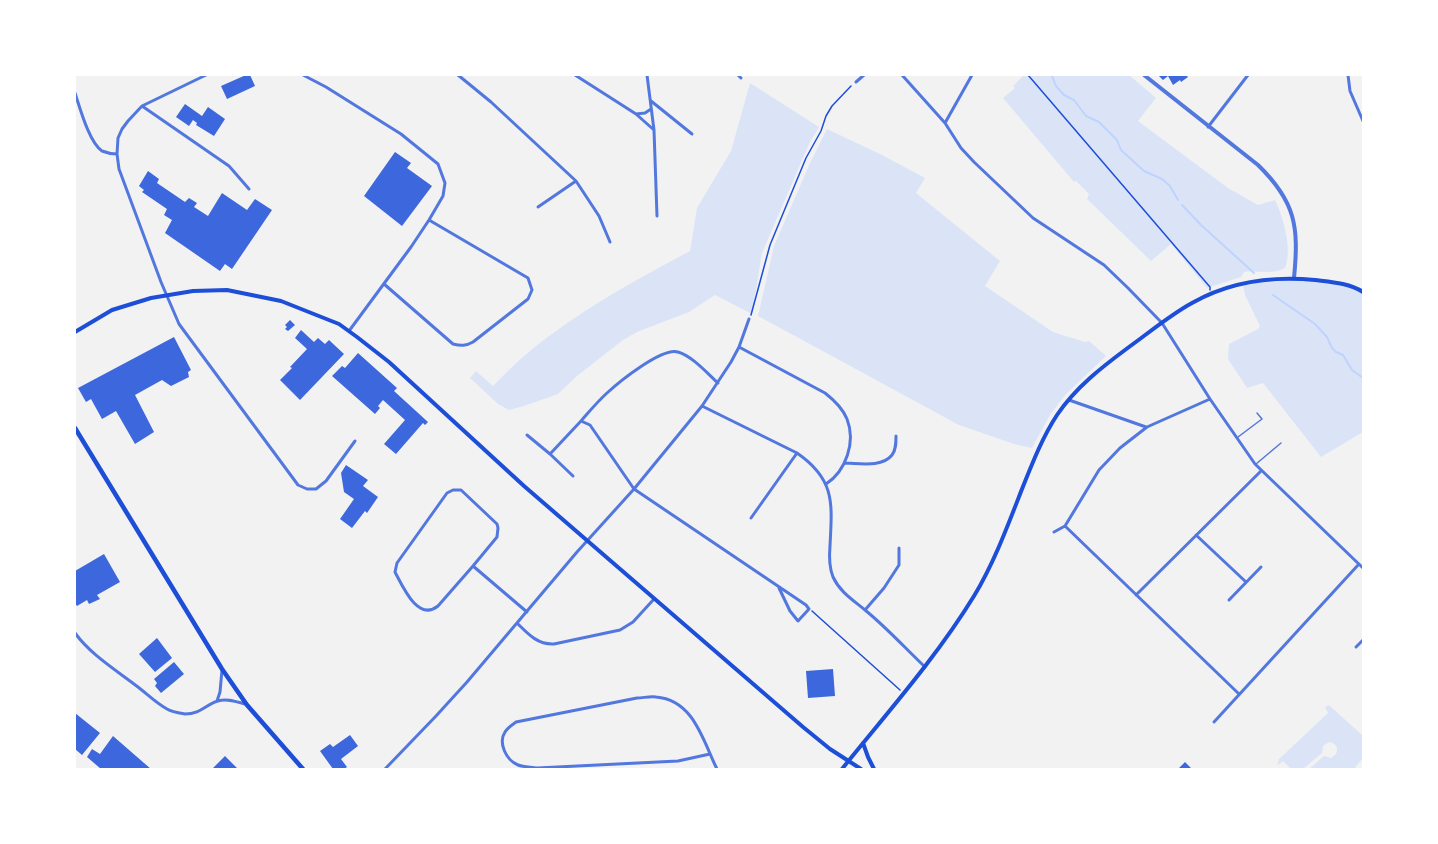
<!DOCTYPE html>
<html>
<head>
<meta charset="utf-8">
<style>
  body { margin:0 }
  #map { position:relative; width:1438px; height:844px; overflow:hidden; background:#f2f2f2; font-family:"Exo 2",sans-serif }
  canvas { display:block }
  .frame { position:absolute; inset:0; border:76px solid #fff; pointer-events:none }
</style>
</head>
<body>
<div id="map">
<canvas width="1438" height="844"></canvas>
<div class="frame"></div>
</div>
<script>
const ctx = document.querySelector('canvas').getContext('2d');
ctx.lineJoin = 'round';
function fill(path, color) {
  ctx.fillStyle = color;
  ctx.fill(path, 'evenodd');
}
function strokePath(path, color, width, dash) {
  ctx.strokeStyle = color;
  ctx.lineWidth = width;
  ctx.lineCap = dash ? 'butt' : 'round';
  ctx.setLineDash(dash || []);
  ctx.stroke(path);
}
const green = new Path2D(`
  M1024 75H1129L1156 98 1138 121 1228 188 1258 205 1275 200C1283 216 1293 251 1285 268 1272 275 1257 270 1244 272L1241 277 1207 288 1171 244 1151 261 1087 199 1089 194 1076 181 1074 182 1003 98 1015 88 1013 86Z
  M750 83 819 127 809 144 762 253 752 314 715 295 689 312 637 332 623 340 577 376 558 394 524 406 509 410 498 404 470 378 476 371 493 386C503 376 512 366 523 357 573 314 632 282 690 251L697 208 731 151Z
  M827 129 882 155 925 178 916 193 1000 261 985 286 1053 332 1085 342 1089 341 1106 356 1066 394 1050 415 1032 448 1014 444 959 425 758 316 774 246 810 163Z
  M1277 279 1338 283 1363 292V432L1321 457 1263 383 1247 388 1228 359 1229 344 1258 329 1260 326 1245 295 1243 285Z
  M1329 705 1363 736V758L1354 769H1309L1324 756 1331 758 1336 754C1339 748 1336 743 1329 742L1323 746 1322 753 1303 769H1291L1283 761 1278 765 1277 764 1279 761 1278 760 1328 713 1325 707Z`);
const stream = new Path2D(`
  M1052 76 1056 86 1064 95 1074 100 1086 116 1099 122 1117 140 1121 150 1144 171 1162 179 1170 186 1178 200
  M1182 205 1201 225 1254 273
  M1273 295 1315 324 1327 337 1332 348 1336 352 1343 355 1352 370 1363 378`);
const building = new Path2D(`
  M246 75H250L255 86 227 99 221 86Z
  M1158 75H1186L1188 77 1181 82 1180 80 1173 85 1168 76 1163 80Z
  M185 104 202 116 208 107 225 119 214 136 196 125 197 123 193 120 189 126 176 117Z
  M395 152 411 163 407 168 432 186 402 226 364 196Z
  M148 171 159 179 157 183 185 202 189 198 197 203 194 207 208 216 222 193 247 210 255 199 272 210 232 269 225 264 220 271 165 233 172 220 164 215 167 209 142 192 144 190 139 186Z
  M290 320 295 325 288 331 285 329 287 327 285 325Z
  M301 330 314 342 318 338 325 344 329 340 344 354 300 400 280 380 292 368 290 367 307 349 295 338Z
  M174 337 191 370 188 372 189 377 171 386 162 380 135 395 154 432 135 444 116 411 102 419 91 399 86 402 78 388Z
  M358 353 397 388 394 391 428 422 425 425 423 423 396 454 384 444 405 420 383 400 378 406 380 408 375 414 332 376 342 366 345 368Z
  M346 465 368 480 363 486 378 497 367 513 365 511 352 528 340 519 354 499 344 492 341 473Z
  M104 554 120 582 97 595 100 599 89 604 87 600 77 606 75 603V571Z
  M157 638 172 658 155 672 139 654Z
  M174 662 184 674 161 693 155 686 157 683 154 679Z
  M833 669 835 696 808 698 806 671Z
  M75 713 100 733 82 755 75 749Z
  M350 735 358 746 341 759 347 767 344 769H333L320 751 330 744 333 747Z
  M113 736 144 763 151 769H101L87 757 92 749 100 754Z
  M225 756 238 769H212Z
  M1185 762 1192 769H1178Z`);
const path = new Path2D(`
  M1028 75 1210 287V290
  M751 315 770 245 806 158 821 131 826 116 832 106 851 86
  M812 611 900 690`);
const service = new Path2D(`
  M1238 437 1262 419 1257 413
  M1256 464 1281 443`);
const minor = new Path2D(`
  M206 75 142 106 128 121 122 129 118 138 117 154 119 169 161 282 179 324 298 485 307 489H316L326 481 355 441
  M303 75 326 87 401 134 438 164 445 183 443 196 429 220 411 247 349 331
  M458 75 491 102 576 181 599 216 610 242
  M575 75 636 114 654 130
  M647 75 654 130 657 216
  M738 75 741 78
  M902 75 945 123 961 148 974 162 1033 218 1104 265 1128 288 1162 323 1210 399 1255 464 1363 568
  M1348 75 1350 91 1363 121
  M856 82 864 75
  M75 93C80 108 89 142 102 151 107 153 112 154 117 154
  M651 101 692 134
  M142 106 229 166 249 189
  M636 114 645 113 651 109
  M945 123 972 75
  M1208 127 1248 75
  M538 207 576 181
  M384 284 453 344C461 346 466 346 473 342L528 299 532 290 528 278 429 220
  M739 347 825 393C834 400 843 409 847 419 856 442 846 471 826 484
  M718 383C707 373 692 356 678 352 662 347 619 382 607 393 597 402 589 412 581 421L590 425 634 489 806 605 809 609 798 621 790 611 779 588
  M1069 400 1146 427
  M702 406 797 453C836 480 832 504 830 546 829 557 829 567 833 577 840 592 853 600 865 610 886 627 905 648 925 667
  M527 435 550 454
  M844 463C858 463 882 468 892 455 896 450 896 443 896 436
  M573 476 550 454 581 421
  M751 518 797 453
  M1065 526 1239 694
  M1054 532 1065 526 1099 470 1120 448 1147 427 1210 399
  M1196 535 1246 582
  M473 566 497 537 498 528 497 524 461 490H453L447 493 397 563 395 572C403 587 418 622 438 606L473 566 527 612
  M1136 595 1261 471
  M1229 600 1261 567
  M865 610 884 588 899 565V548
  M517 623C528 634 538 645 554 644L620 630 633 622 654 599
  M75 633C91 655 116 670 138 687 147 694 156 703 167 709 172 712 179 713 185 714 201 714 206 704 218 701 227 698 237 702 245 704
  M1356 647 1363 640
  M217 701 220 692 222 670
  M1214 722 1359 564
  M710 754 678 761 537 768C531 767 523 767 518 765 506 760 498 743 505 732 507 728 512 725 516 722L637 698C643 698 650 696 656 697 694 700 703 741 717 769
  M385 769 436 716 467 682 577 552 634 489 702 406 731 362 739 347 749 319`);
const tertiary = new Path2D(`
  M1144 75 1258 165C1296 202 1299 227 1294 278`);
const secondary = new Path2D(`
  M75 332 112 310 151 298 193 291 227 290 281 301 339 324 357 337 389 362 524 486 803 727 830 749 861 769
  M863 743 868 757 874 769
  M842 769C887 713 936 658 974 596 994 563 1008 525 1022 489 1032 464 1042 438 1057 415 1076 387 1102 367 1129 347 1150 332 1170 315 1192 303 1229 282 1273 276 1315 280 1331 282 1349 283 1363 292`);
const primary = new Path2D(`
  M75 428 222 669 247 705 303 769`);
fill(green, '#dbe4f7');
strokePath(stream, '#bfd3fe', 2);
fill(building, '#3d67dc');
strokePath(path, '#1d4ed8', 1.5);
strokePath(service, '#5277de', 1.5);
strokePath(minor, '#5277de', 3);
strokePath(tertiary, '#5277de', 4);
strokePath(secondary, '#1d4ed8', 4);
strokePath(primary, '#1d4ed8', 4.5);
</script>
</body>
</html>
